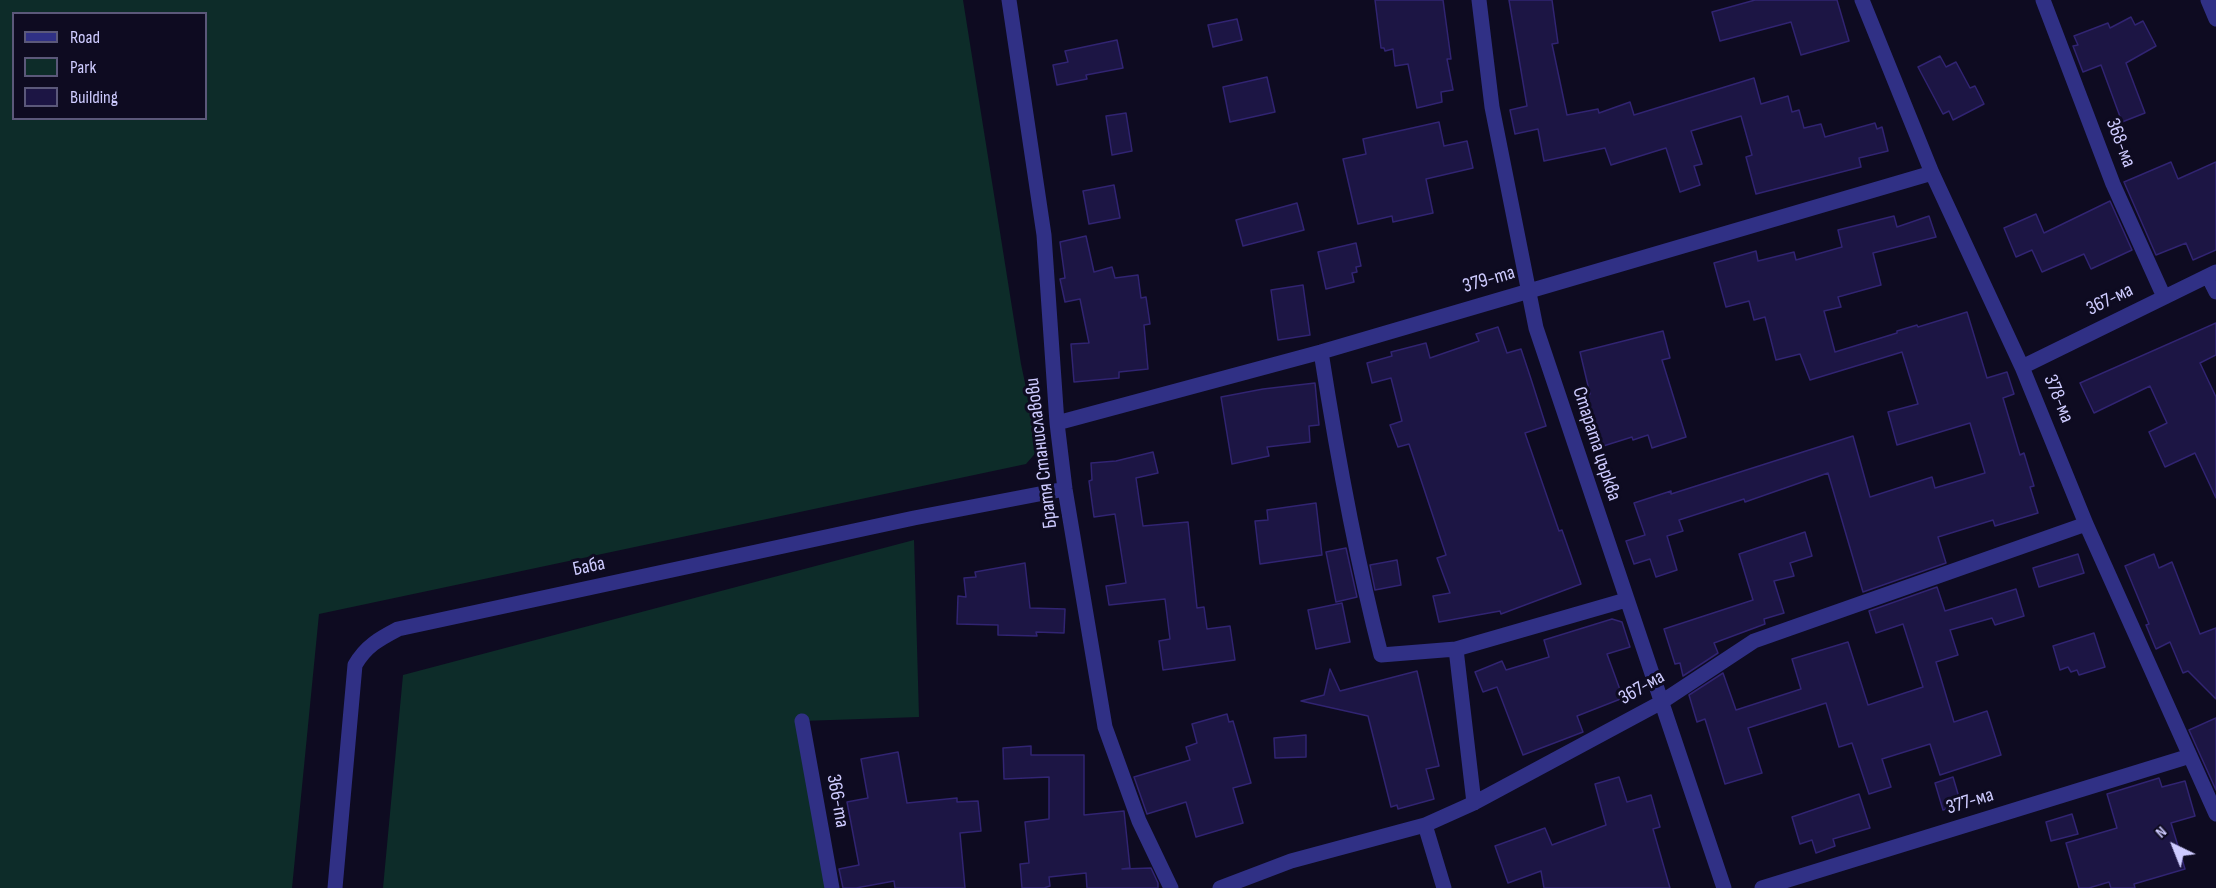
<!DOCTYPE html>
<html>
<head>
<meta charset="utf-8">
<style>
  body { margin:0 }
  #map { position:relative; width:2216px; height:888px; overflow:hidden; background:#0e0b21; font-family:"Sofia Sans Condensed",sans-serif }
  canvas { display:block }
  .legend { position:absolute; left:12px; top:12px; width:195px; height:108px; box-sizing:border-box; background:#0e0b21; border:2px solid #5b587a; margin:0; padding:8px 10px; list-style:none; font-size:18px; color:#cecbff }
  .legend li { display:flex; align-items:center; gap:12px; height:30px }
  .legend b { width:30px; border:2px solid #5b587a }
  .north { position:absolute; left:2144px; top:816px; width:60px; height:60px; -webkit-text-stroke:4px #0e0b21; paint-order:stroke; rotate:317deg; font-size:16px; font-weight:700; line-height:24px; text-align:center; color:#cecbff }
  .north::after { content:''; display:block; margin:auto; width:21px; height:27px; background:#cecbff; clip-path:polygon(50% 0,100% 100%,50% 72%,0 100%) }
</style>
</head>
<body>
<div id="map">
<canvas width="2216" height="888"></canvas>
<ul class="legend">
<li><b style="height:8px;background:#303085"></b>Road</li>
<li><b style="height:16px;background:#0d2c29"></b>Park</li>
<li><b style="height:16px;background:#1c1544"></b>Building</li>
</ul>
<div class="north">N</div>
</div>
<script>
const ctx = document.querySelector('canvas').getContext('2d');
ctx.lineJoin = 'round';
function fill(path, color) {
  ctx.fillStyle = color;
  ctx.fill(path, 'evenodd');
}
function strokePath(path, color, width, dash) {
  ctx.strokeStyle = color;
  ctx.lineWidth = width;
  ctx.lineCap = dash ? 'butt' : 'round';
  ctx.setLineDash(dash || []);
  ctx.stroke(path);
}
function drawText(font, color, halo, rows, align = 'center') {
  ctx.font = font + ' "Sofia Sans Condensed",sans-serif';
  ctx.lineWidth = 6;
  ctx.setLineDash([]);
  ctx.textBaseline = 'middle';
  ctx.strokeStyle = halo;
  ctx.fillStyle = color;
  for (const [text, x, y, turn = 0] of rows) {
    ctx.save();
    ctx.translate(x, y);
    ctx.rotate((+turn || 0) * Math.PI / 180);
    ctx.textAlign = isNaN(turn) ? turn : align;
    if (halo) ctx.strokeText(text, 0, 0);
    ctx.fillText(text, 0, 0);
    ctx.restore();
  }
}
const green = new Path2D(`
  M0 0H963L1021 364 1039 449 1026 464 319 614 292 888H0ZM14 14H206V118H14Z
  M914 540 919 717 802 721 832 888H383L403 675Z`);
const building = new Path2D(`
  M1375 0H1443L1451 59H1447L1453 90 1441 92 1442 102 1417 108 1408 64 1395 66 1393 49 1385 51 1384 48H1381Z
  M1509 0H1552L1558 43 1552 44 1567 115 1598 109 1599 113 1630 102 1634 115 1754 78 1761 104 1788 96 1792 112 1799 110 1804 128 1821 124 1825 137 1875 123 1877 129 1882 127 1888 151 1859 158 1861 167 1756 194 1746 157 1752 155 1741 116 1691 131 1702 164 1694 166 1700 185 1680 192 1666 148 1611 165 1605 148 1544 161 1538 129 1515 134 1510 110 1527 106Z
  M1755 0H1837L1849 41 1801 55 1791 22 1720 41 1712 12Z
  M2131 17 2135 25 2143 21 2156 46 2126 63 2145 113 2122 122 2101 65 2083 72 2073 46 2078 45 2074 36 2108 23 2110 28Z
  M1237 19 1242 40 1213 47 1208 25Z
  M1117 40 1123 68 1086 75 1087 79 1057 85 1053 65 1068 62 1065 51Z
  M1940 56 1946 67 1956 62 1970 88 1975 86 1984 104 1953 120 1949 111 1943 114 1918 67Z
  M1267 77 1275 112 1230 122 1223 87Z
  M1126 113 1132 151 1112 155 1106 116Z
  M1439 122 1444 146 1467 141 1473 168 1426 179 1433 213 1393 222 1392 216 1358 224 1343 159 1366 154 1363 139Z
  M2171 162 2178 179 2216 162V250L2193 260 2186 243 2156 255 2124 182Z
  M1114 185 1120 218 1089 224 1083 191Z
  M2110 201 2132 250 2091 269 2084 254 2042 272 2032 250 2016 257 2004 228 2036 214 2044 233Z
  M1297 203 1304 230 1243 246 1236 220Z
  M1894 216 1897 227 1929 216 1936 237 1873 253 1881 285 1838 297 1841 307 1824 311 1835 352 1897 333V331L1917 325 1918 327 1967 312 1987 378 2007 372 2014 394 2003 398 2020 455 2024 453 2034 486 2030 487 2038 513 1995 526 1993 520 1938 537 1946 563 1863 592 1828 473 1745 502 1744 499 1679 520 1683 531 1667 536 1677 570 1656 577 1650 559 1634 564 1626 541 1645 535 1634 503 1671 491V494L1853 436 1870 497 1932 477 1935 488 1985 473 1970 423 1897 445 1888 412 1918 404 1902 352 1810 380 1800 354 1776 360 1765 317 1754 320 1749 301 1726 307 1714 263 1756 251 1758 261 1794 252 1796 260 1842 247 1838 230Z
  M1086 236 1094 272 1112 267 1115 278 1138 275 1141 298 1146 297 1150 324 1144 325 1148 369 1119 372V378L1074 382 1071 344 1089 343 1080 299 1065 302 1060 279 1065 278 1060 242Z
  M1356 243 1361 266 1356 267 1357 272 1352 273 1354 282 1326 289 1318 252Z
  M1303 285 1310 335 1278 340 1271 290Z
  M2216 323V355L2200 363 2216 397V498L2195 453 2165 467 2149 432 2167 423 2150 386 2094 413 2080 383Z
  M1498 327 1507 353 1521 349 1531 379 1546 426 1525 433 1559 531 1562 530 1581 584 1501 614 1500 611 1439 622 1433 596 1450 593 1437 558 1446 555 1409 444 1398 447 1390 425 1402 421 1391 378 1372 383 1367 363 1392 356 1391 352 1426 343 1430 358 1479 341 1476 334Z
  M1663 331 1670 358 1662 360 1686 437 1652 448 1648 435 1633 440 1632 437 1597 448 1587 417 1584 418 1578 397 1590 394 1580 352Z
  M1315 383 1319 425 1309 426 1310 442 1267 447 1269 456 1232 464 1221 397 1263 389Z
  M1153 452 1158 473 1136 478 1143 526 1188 522 1197 608 1204 607 1207 629 1230 626 1235 660 1163 670 1159 641 1170 639 1165 599 1109 605 1106 586 1126 583 1115 514 1094 517 1089 481 1092 480 1091 463 1116 461Z
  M1316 503 1322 555 1260 564 1255 521 1268 520 1267 510Z
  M1805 532 1812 556 1790 563 1794 576 1774 581 1784 613 1764 619 1765 624 1714 643 1718 653 1683 676 1680 663 1675 664 1664 629 1753 600 1739 554Z
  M1346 548 1357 597 1336 602 1326 552Z
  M2078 554 2084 573 2039 587 2033 568Z
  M2154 554 2159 568 2172 562 2200 634 2216 628V699L2188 671 2183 673 2170 642 2156 649 2146 625 2149 624 2125 566Z
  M1397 560 1401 585 1375 590 1370 565Z
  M1025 563 1030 608 1065 609 1064 633 1036 632 1037 636 998 635V625L957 624 958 596 966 597 964 578 976 577 975 572Z
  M1937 587 1945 611 2016 589 2024 616 1995 625 1992 618 1950 630 1958 655 1936 662 1954 722 1987 711 2001 755 1940 775 1930 744 1882 759 1891 787 1869 794 1852 743 1839 747 1826 703 1748 728 1762 773 1725 784 1705 719 1697 722 1689 695 1723 673 1736 710 1801 689 1792 659 1848 642 1868 705 1923 687 1903 624 1876 633 1869 611Z
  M1342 603 1350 642 1316 649 1308 610Z
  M1612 619 1622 622 1630 647 1607 654 1623 698 1577 716 1583 732 1523 755 1497 687 1483 692 1475 672 1502 661 1506 670 1549 657 1544 640Z
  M2094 633 2105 667 2079 675 2077 670 2071 672 2068 667 2060 670 2053 646Z
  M1330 669 1340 691 1417 671 1439 766 1426 769 1434 799 1398 809 1397 805 1391 807 1368 716 1301 701 1324 695Z
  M1227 714 1229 722 1233 721 1251 783 1233 788 1243 823 1196 837 1186 802 1147 814 1134 777 1190 760 1186 747 1197 743 1192 724Z
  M2216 718V790L2189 730Z
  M1306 735V757L1275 758 1274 738Z
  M1031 746V755H1084V815L1124 811 1130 868 1122 869 1151 868 1158 883V888H1087L1086 873 1049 877 1050 886 1044 888H1022L1020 864 1029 863 1025 822 1049 819V777L1004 779 1003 748Z
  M898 752 907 803 957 798V802L978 801 981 831 960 833 965 888H895L894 881 856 888H843L839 869 859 865 847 802 868 798 861 759Z
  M1619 777 1627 802 1651 795 1660 827 1653 829 1670 888H1544L1541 871 1508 883 1495 846 1545 828 1552 845 1606 825 1595 784Z
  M1953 777 1961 804 1943 810 1935 783Z
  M2159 778 2162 787 2185 781 2195 816 2171 823 2185 869 2134 884 2135 888H2111L2109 882 2089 888H2079L2066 843 2117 828 2107 794Z
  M1859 794 1870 828 1833 839 1835 846 1816 853 1812 840 1800 844 1792 817Z
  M2072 814 2078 834 2051 841 2046 822Z`);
const minor = new Path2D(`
  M1009 0 1044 235 1057 423 1065 489 1105 727 1139 821 1171 888
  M1479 0 1492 107 1536 328 1724 888
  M1862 0 1932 173 2022 367 2086 524 2216 814
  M2043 0 2113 184 2164 297
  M2208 0 2216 19
  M2208 276 2216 292
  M1321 352C1337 454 1355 555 1381 655L1456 649 1626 600
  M2022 367 2216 272
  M1057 423 1321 352 1932 173
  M1456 649 1474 803
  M802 721 832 888
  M1425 825 1444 888
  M335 888 355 665C366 646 379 639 398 629L914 518 1065 489
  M1220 888 1291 861 1425 825 1474 803 1660 703 1754 641 2086 524
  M1762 888 2190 756`);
const streetNames = [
  ["368-ма",2120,143,69],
  ["379-та",1489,280,-16],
  ["367-ма",2110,300,-26],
  ["378-ма",2058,399,68],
  ["Старата църква",1596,444,72],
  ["Братя Станиславови",1042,453,-97],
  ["Баба",589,567,-12],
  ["367-ма",1642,688,-30],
  ["366-та",837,801,80],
  ["377-ма",1970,802,-17]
];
fill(green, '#0d2c29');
fill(building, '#1c1544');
strokePath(building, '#312472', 1.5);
strokePath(minor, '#303085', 15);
drawText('20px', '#cecbff', '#0e0b21', streetNames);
</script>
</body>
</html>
